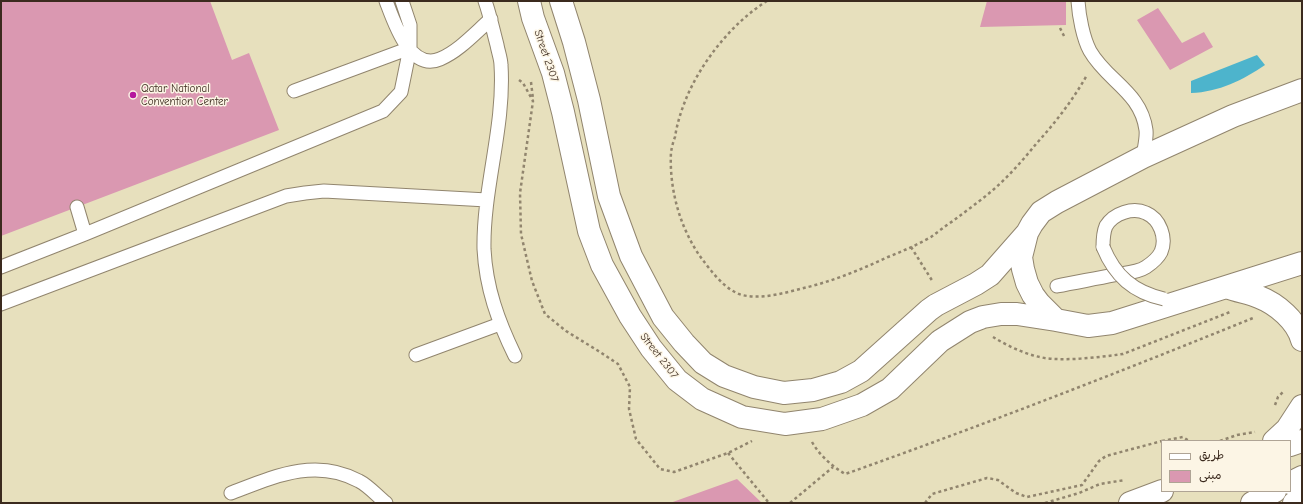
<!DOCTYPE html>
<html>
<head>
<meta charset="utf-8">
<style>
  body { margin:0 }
  #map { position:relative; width:1303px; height:504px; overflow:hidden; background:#e7e0bd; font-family:"Comic Neue","Playpen Sans Arabic",sans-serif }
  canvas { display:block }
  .frame { position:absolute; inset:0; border:2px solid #3b2a1e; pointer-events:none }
  .legend { position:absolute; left:1161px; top:440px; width:130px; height:52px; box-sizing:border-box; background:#fcf5e5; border:1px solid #afa495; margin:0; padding:5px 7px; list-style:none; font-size:12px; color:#3b2a1e }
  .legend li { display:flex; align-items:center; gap:8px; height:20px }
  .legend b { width:20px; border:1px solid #afa495 }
</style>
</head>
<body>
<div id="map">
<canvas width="1303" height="504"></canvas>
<div class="frame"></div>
<ul class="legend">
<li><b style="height:5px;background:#fff"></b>طريق</li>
<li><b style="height:11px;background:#da98b1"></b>مبنى</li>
</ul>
</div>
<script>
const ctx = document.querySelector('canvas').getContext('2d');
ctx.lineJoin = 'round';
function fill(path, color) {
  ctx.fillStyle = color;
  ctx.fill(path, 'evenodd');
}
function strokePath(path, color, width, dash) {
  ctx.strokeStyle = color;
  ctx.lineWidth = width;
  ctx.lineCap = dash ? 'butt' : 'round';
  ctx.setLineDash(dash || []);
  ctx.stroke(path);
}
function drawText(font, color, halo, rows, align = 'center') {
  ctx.font = font + ' "Comic Neue",sans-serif';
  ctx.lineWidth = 3;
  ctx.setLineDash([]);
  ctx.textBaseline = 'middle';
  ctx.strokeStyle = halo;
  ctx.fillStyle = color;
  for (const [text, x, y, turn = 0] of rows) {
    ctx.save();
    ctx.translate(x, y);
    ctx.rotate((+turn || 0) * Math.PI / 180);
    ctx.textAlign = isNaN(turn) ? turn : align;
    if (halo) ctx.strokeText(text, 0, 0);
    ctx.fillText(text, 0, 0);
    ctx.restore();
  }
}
const water = new Path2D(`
  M1257 55 1265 65C1243 80 1219 92 1191 93V81Z`);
const building = new Path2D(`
  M1 1H210L232 60 249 53 279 130 1 236Z
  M987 1H1066V25L980 27Z
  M1158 8 1182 43 1204 32 1213 47 1170 70 1137 20Z
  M737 479 762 503H670Z`);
const path = new Path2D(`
  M767 1C733 22 701 62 686 99 681 111 677 124 675 137 673 142 672 147 671 152 669 189 680 229 702 259 712 272 725 290 742 295 764 300 787 292 808 287 836 280 862 269 888 257 903 251 917 245 931 237 938 232 945 226 953 221 966 211 980 201 993 190 1009 176 1023 160 1036 144 1055 123 1073 100 1087 75
  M1060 28 1065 38
  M519 80 523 83 533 101 520 193 521 234 532 281 545 314 566 331 600 352 618 364 630 387 629 409 636 439 660 469 674 472 728 453 752 441
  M531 82 533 99
  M911 247 933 282
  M993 337C1011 348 1033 358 1054 359 1077 360 1101 357 1123 354L1230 312
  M1275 405 1278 397 1284 391
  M1162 441 1183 437 1189 441
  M1220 441 1237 435 1255 432
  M812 442C820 456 832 466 845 474L851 472C986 424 1120 372 1253 318
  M728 453 769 503
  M790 503 833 467
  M925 503 932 494 987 478 998 480 1016 493 1027 497 1082 485 1099 461 1106 456 1162 441
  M1045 503 1079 493 1100 484 1125 480`);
const lane = new Path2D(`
  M386 1C394 22 410 72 440 59 459 51 475 33 491 19
  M485 1C490 15 493 30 497 45 498 51 501 59 501 65 505 127 483 187 484 249 486 288 498 321 515 356
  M1078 1C1079 16 1083 38 1090 51 1107 81 1141 92 1146 130 1147 138 1144 149 1143 157
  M294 91 410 48
  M77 207 85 234
  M1 267 85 234 383 111 401 92 410 48V25L402 1
  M1057 286C1076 282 1095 279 1114 275 1124 273 1137 273 1146 267 1152 263 1158 258 1161 252 1167 238 1160 219 1146 213 1133 207 1114 213 1106 226 1103 233 1103 240 1103 247
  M1 304 286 196 305 193 324 191 487 200
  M416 355 500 324
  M231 493C273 477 315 457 359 481 369 486 377 496 386 503`);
const street = new Path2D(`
  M529 1 533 18 553 73 563 112 589 231 602 265 630 316 651 348 677 380 702 399 742 417 785 424 822 419 862 405 890 389 940 341 970 322 983 317 1001 314H1017L1056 320
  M561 1 574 42 589 100 609 196 631 256 663 317 684 343 703 363 724 376 754 387 784 393 813 390 841 382 861 371 929 310 936 305 976 284 990 275 1027 233
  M1302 90 1233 116 1143 157 1057 202 1041 212 1032 224 1027 233 1021 257 1023 269 1027 283 1033 295 1039 303 1056 320 1088 326 1112 323 1302 263
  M1227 287C1237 291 1249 293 1259 297 1277 304 1297 321 1302 340
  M1274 441 1287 429 1302 406
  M1290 445 1302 441
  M1130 503 1162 491`);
const primary = new Path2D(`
  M1290 483 1302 477
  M1252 503 1275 491
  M1294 503 1302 500`);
const laneBridge = new Path2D(`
  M1103 247C1115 276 1133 292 1164 299`);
const markers = [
  [133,95,4,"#b5179e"]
];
const streetNames = [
  ["Street 2307",546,56,71],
  ["Street 2307",659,356,52]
];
const poiNames = [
  ["Qatar National",141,89],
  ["Convention Center",141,102]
];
fill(water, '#4db4cc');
fill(building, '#da98b1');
strokePath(lane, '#91856e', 15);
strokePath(street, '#91856e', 24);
strokePath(primary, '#91856e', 24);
strokePath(path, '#91856e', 2.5, [3, 3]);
strokePath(lane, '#fff', 13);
strokePath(street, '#fff', 22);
strokePath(primary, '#fff', 22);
strokePath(laneBridge, '#91856e', 15, []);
strokePath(laneBridge, '#fff', 13);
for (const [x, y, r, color] of markers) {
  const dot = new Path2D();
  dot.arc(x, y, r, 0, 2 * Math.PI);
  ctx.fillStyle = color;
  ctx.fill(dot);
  strokePath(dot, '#fcf5e5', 1.5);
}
drawText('11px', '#3b2a1e', '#fcf5e5', streetNames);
drawText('11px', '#3b2a1e', '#fcf5e5', poiNames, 'left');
</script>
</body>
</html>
